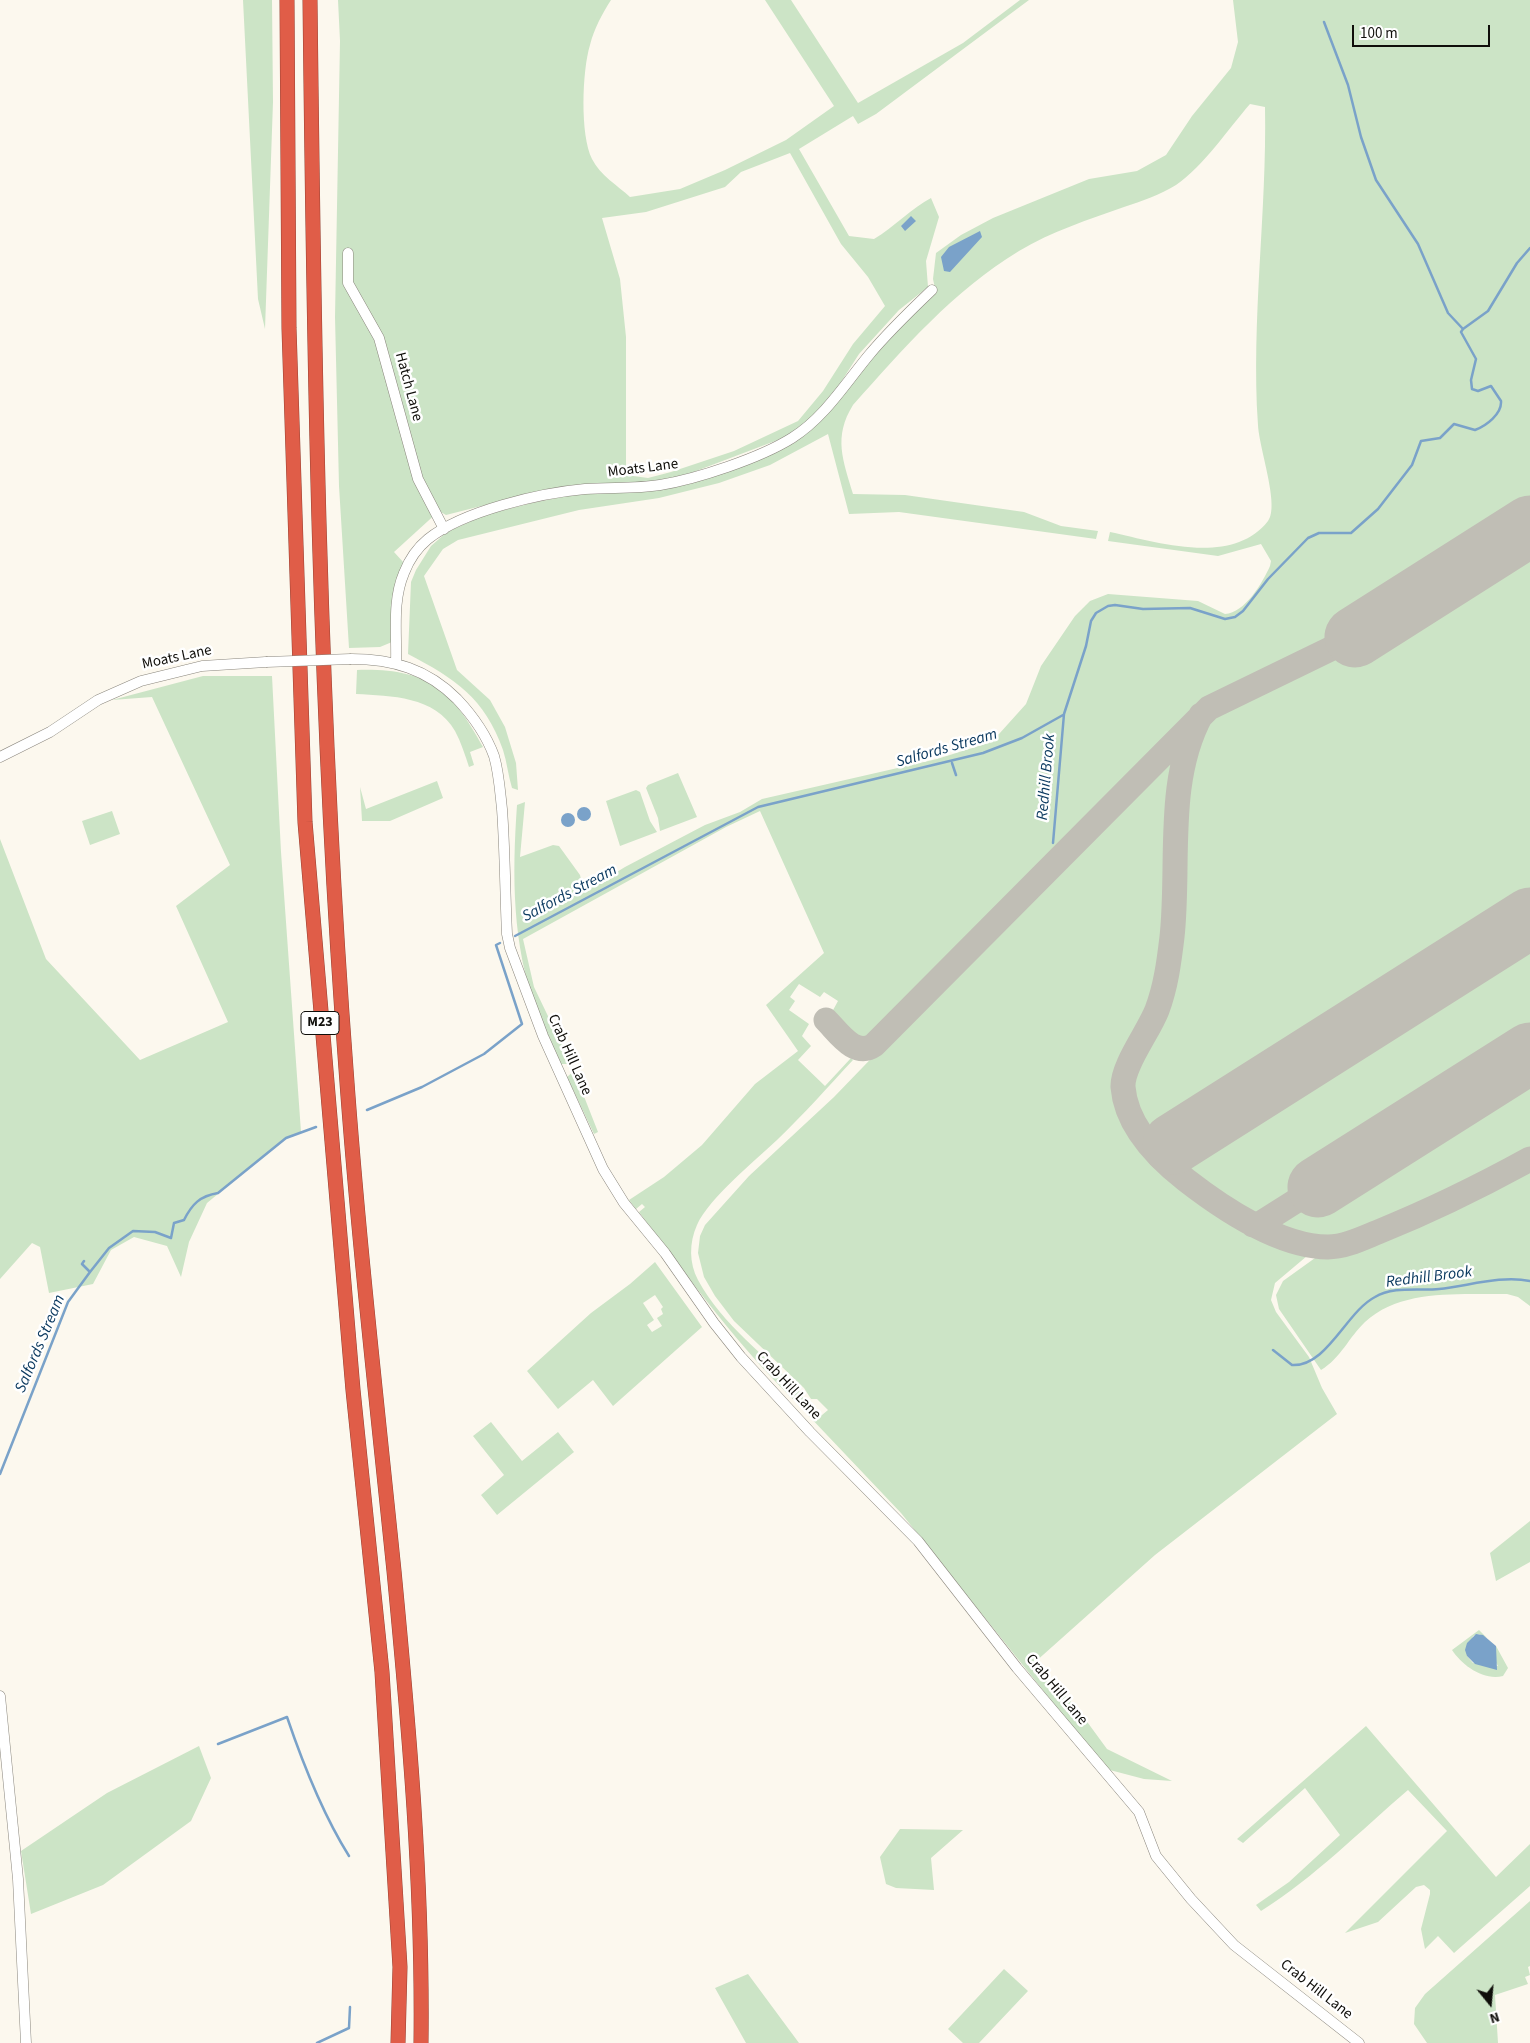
<!DOCTYPE html>
<html>
<head>
<meta charset="utf-8">
<style>
  body { margin:0 }
  #map { position:relative; width:1530px; height:2043px; overflow:hidden; background:#fcf8ee; font-family:"Source Sans 3",sans-serif }
  canvas { display:block }
  .north { position:absolute; left:1465px; top:1978px; width:50px; height:50px; -webkit-text-stroke:4px #fff; paint-order:stroke; rotate:163deg; font-size:14px; font-weight:700; line-height:20px; text-align:center; color:#0f0e0a }
  .north::after { content:''; display:block; margin:auto; width:18px; height:22px; background:#0f0e0a; clip-path:polygon(50% 0,100% 100%,50% 72%,0 100%) }
  .scale { position:absolute; left:1352px; top:25px; width:138px; height:22px; box-sizing:border-box; border:2px solid #0f0e0a; border-top:0; padding-left:6px; font-size:15px; line-height:18px; white-space:nowrap; color:#0f0e0a; -webkit-text-stroke:4px #fff; paint-order:stroke }
</style>
</head>
<body>
<div id="map">
<canvas width="1530" height="2043"></canvas>
<div class="north">N</div>
<div class="scale">100 m</div>
</div>
<script>
const ctx = document.querySelector('canvas').getContext('2d');
ctx.lineJoin = 'round';
function fill(path, color) {
  ctx.fillStyle = color;
  ctx.fill(path, 'evenodd');
}
function strokePath(path, color, width, dash) {
  ctx.strokeStyle = color;
  ctx.lineWidth = width;
  ctx.lineCap = dash ? 'butt' : 'round';
  ctx.setLineDash(dash || []);
  ctx.stroke(path);
}
function drawText(font, color, halo, rows, align = 'center') {
  ctx.font = font + ' "Source Sans 3",sans-serif';
  ctx.lineWidth = 5;
  ctx.setLineDash([]);
  ctx.textBaseline = 'middle';
  ctx.strokeStyle = halo;
  ctx.fillStyle = color;
  for (const [text, x, y, turn = 0] of rows) {
    ctx.save();
    ctx.translate(x, y);
    ctx.rotate((+turn || 0) * Math.PI / 180);
    ctx.textAlign = isNaN(turn) ? turn : align;
    if (halo) ctx.strokeText(text, 0, 0);
    ctx.fillText(text, 0, 0);
    ctx.restore();
  }
}
const green = new Path2D(`
  M243 0H272L273 102 265 329 258 299Z
  M338 0H611C602 14 594 29 590 45 582 71 580 135 592 159 600 175 618 186 630 197L680 189 725 170 786 140 834 106 765 0H791L858 103 963 43 1020 0H1029L876 114 858 124 853 116 799 149 849 236 874 239C893 228 913 207 931 198L939 217 926 261 928 287 899 310 859 354 834 393 808 422 783 438 683 476 653 482 509 499 446 515 439 511 394 552 404 563 392 642 380 647 349 648 339 486 335 317 340 41ZM790 153 841 244 868 277 885 306 853 344 823 391 798 421 734 451 671 472 648 478 626 475V337L620 279 602 218 646 212 725 187 741 172Z
  M1233 0H1530V515L1322 647 1201 705 956 957 869 1042 866 1044 832 1012 838 1001 824 992 820 997 799 984 790 997 795 1001 789 1010 809 1024 802 1036 811 1046 798 1060 825 1086 851 1058 853 1060C828 1087 804 1114 777 1140 755 1161 709 1198 697 1225 689 1243 689 1263 698 1280 723 1326 766 1355 800 1392L804 1400 801 1407C740 1349 690 1280 639 1212L645 1207 642 1204 636 1209 629 1200 664 1177 702 1145 755 1084 798 1051 766 1005 824 953 760 811 726 827 523 939 534 987 571 1064H561C553 1047 543 1030 537 1012 512 945 512 876 517 805L525 802 520 857 553 845 559 846 580 875 584 892 625 867 705 825 740 812 762 799 937 759 985 744 999 734 1026 704 1041 666 1075 616 1090 601 1108 594 1198 601 1225 614C1245 613 1263 582 1270 566L1271 561 1261 544 1218 556 1108 541 1110 532C1157 542 1232 567 1268 521 1280 506 1259 448 1258 425 1251 319 1267 213 1265 107L1250 104C1228 129 1204 166 1176 185 1160 195 1142 201 1124 207 1088 220 1052 231 1019 251 953 291 904 348 853 405 833 437 843 460 853 494L905 495 1024 512 1061 526 1098 531 1096 539 899 512 849 514 828 434 770 465 719 483 659 498 579 510 458 540 443 549 424 576 457 670 490 700 505 727 516 763 518 790 512 788C508 775 507 762 503 750 485 698 454 678 408 654L411 582 416 570 431 546 447 532 485 515 532 503 572 495 656 489 794 443 888 339 936 293 933 279 936 253 961 235 993 218 1089 179 1137 171 1166 155 1192 116 1231 68 1238 42Z
  M1530 537V1153C1479 1181 1425 1208 1371 1229 1358 1234 1343 1242 1329 1241 1278 1239 1222 1201 1184 1170 1160 1151 1144 1129 1134 1100 1132 1094 1129 1088 1129 1083 1130 1070 1153 1038 1159 1024 1170 999 1177 960 1179 933 1182 885 1174 740 1214 711L1307 666 1351 649Z
  M357 670C426 668 451 688 483 747L470 752 474 765 469 767C465 755 461 742 455 731 435 696 391 696 356 694Z
  M203 676H272L281 852 301 1132 286 1138 207 1203 189 1242 181 1277 167 1246 134 1237 111 1250 93 1284 49 1293 40 1247 32 1243 0 1279V839L46 959 140 1060 228 1022 176 906 230 865 152 697 112 700Z
  M1171 753 1177 757 1178 763 1172 804 1167 928 1162 970 1147 1018 1120 1069 1117 1084 1118 1095 1137 1140 1162 1168 1244 1227 1307 1251V1256L1275 1283 1271 1300 1276 1312 1309 1357 1322 1388 1337 1414 1155 1555 1034 1663 1077 1708 1107 1749 1172 1781 1144 1779 1106 1769 901 1513 808 1415 815 1412 822 1415 828 1410 817 1399H811L804 1388 734 1321 715 1296 704 1277 698 1253 700 1236 705 1225 749 1176 834 1097 1117 804 1164 758Z
  M678 773 697 817 660 831 658 818 646 788 648 785Z
  M437 781 443 798 390 821H362L360 787 366 809Z
  M636 790 640 792 650 821 657 832 620 846 606 801Z
  M112 811 120 834 90 845 82 821Z
  M574 1071 598 1132 594 1134 567 1077Z
  M1530 1167V1306L1518 1297 1507 1294C1461 1295 1402 1288 1365 1322 1349 1337 1341 1358 1321 1370L1279 1309 1276 1295 1283 1281 1315 1258 1343 1251 1434 1215Z
  M655 1262 702 1327 613 1406 593 1380 558 1409 527 1371 591 1313 630 1284ZM655 1295 663 1307 661 1309 663 1314 657 1318 662 1326 652 1332 647 1325 654 1320 643 1303Z
  M491 1422 522 1461 558 1432 574 1452 497 1515 481 1495 504 1475 473 1436Z
  M1530 1521V1562L1496 1581 1490 1553Z
  M1479 1630 1487 1638 1479 1634 1473 1636 1467 1656 1473 1663 1498 1666 1495 1661 1496 1646 1508 1668 1503 1676C1483 1681 1462 1665 1452 1650Z
  M1366 1726 1496 1877 1530 1844V1886L1454 1953 1438 1936 1425 1949 1421 1929 1430 1894V1890L1424 1885 1416 1887 1378 1922 1345 1933 1447 1831 1408 1790C1360 1831 1315 1877 1261 1911L1256 1905 1289 1882 1340 1835 1305 1788 1243 1843 1237 1839Z
  M199 1746 211 1778 191 1821 103 1885 31 1914 21 1851 107 1793Z
  M900 1829 963 1830 931 1858 934 1890 896 1888 886 1884 880 1857Z
  M1530 1901V1966L1528 1967 1530 1975 1525 1977 1528 1984 1495 1995 1498 2043H1427L1414 2024 1415 2008 1425 1994Z
  M1004 1969 1028 1991 979 2043H963L948 2029Z
  M748 1974 799 2043H746L715 1988Z`);
const water = new Path2D(`
  M911 216 916 221 905 231 901 226Z
  M980 231 982 237 950 272 944 271 941 257 949 247Z
  M577 814a7 7 0 1 1 14 0a7 7 0 1 1-14 0Z
  M561 820a7 7 0 1 1 14 0a7 7 0 1 1-14 0Z
  M1476 1634 1483 1635 1496 1646 1497 1670 1475 1664 1467 1656 1465 1650 1467 1643Z`);
const stream = new Path2D(`
  M1324 22 1348 85 1361 137 1376 180 1418 244 1448 313 1463 329
  M952 763 956 775
  M1053 843 1064 714 1086 646 1091 621 1096 613 1108 606 1115 605 1143 609 1190 608 1225 619 1235 617 1243 611 1268 579 1308 538 1319 533H1351L1378 509 1412 465 1421 441 1440 438 1454 424 1475 430C1486 426 1502 414 1501 401L1491 386 1478 391 1472 389 1471 380 1476 359 1461 332 1463 329 1488 311 1517 263 1530 248
  M515 936 758 807 983 753 1022 738 1063 715
  M367 1110 422 1087 484 1054 522 1024 496 945 500 943
  M84 1261 82 1264 90 1272
  M1273 1350 1292 1365C1327 1367 1346 1312 1375 1297 1393 1286 1419 1291 1439 1289 1468 1286 1501 1275 1530 1281
  M0 1474 68 1302 90 1272 109 1248 133 1231 155 1232 171 1238 174 1223 184 1220C192 1204 200 1196 218 1193L286 1138 316 1127
  M218 1744 287 1717C303 1764 322 1813 349 1856
  M317 2043 349 2028 350 2007`);
const taxiway = new Path2D(`
  M1201 715C1165 782 1180 864 1172 937 1169 962 1166 986 1157 1010 1149 1031 1122 1066 1123 1087 1126 1125 1158 1158 1186 1180 1222 1208 1280 1247 1328 1247 1345 1247 1363 1238 1378 1232 1430 1211 1481 1186 1530 1159
  M826 1020C839 1033 855 1058 874 1045L1209 708 1355 637
  M1253 1225 1261 1223 1318 1187`);
const runway = new Path2D(`
  M1355 637 1530 526
  M1173 1144 1530 918
  M1318 1187 1530 1053`);
const minor = new Path2D(`
  M348 253V283L379 338 418 479 444 529
  M351 659C393 659 427 669 457 699 473 716 486 734 494 756 499 773 500 791 502 809 505 850 505 892 507 934L510 948 543 1036 603 1169 624 1203 665 1253 714 1323 741 1357 810 1432 918 1541 1017 1668 1139 1812 1156 1856 1191 1899 1234 1945 1359 2043
  M396 663C397 633 392 601 404 573 409 560 417 548 428 539 463 511 540 493 585 489 610 487 635 489 660 485 697 479 760 458 792 438 824 418 845 384 869 355 888 332 910 311 932 290
  M0 757 50 732 98 700 141 681 202 666 266 662
  M0 1696 18 1879 26 2043`);
const highway = new Path2D(`
  M287 0 289 328 305 822 353 1390 382 1672 400 1967 398 2043
  M310 0C314 356 319 714 346 1069 358 1237 377 1404 394 1571 409 1728 423 1885 421 2043`);
const minorBridge = new Path2D(`
  M266 662 351 659`);
const shields = [
  [320,1023,38]
];
const shieldNames = [
  ["M23",320,1023]
];
const streetNames = [
  ["Hatch Lane",408,387,75],
  ["Moats Lane",643,469,-7],
  ["Moats Lane",177,658,-12],
  ["Crab Hill Lane",569,1055,66],
  ["Crab Hill Lane",788,1386,47],
  ["Crab Hill Lane",1056,1690,50],
  ["Crab Hill Lane",1316,1990,38]
];
const waterNames = [
  ["Salfords Stream",947,749,-16],
  ["Redhill Brook",1047,777,-85],
  ["Salfords Stream",570,894,-28],
  ["Redhill Brook",1429,1278,-7],
  ["Salfords Stream",41,1344,-67]
];
fill(green, '#cce4c6');
fill(water, '#7aa2c9');
strokePath(stream, '#7aa2c9', 2.5);
strokePath(taxiway, '#c0beb5', 25);
strokePath(runway, '#c0beb5', 61);
strokePath(minor, '#8a867d', 11);
strokePath(highway, '#974132', 15);
strokePath(minor, '#fff', 10);
strokePath(highway, '#e05d48', 14);
strokePath(minorBridge, '#8a867d', 11, []);
strokePath(minorBridge, '#fff', 10);
for (const [x, y, w] of shields) {
  const box = new Path2D();
  box.roundRect(x - w / 2, y - 11.5, w, 23, 4);
  ctx.fillStyle = '#fff';
  ctx.fill(box);
  strokePath(box, '#0f0e0a', 1);
}
drawText('bold 14px', '#0f0e0a', null, shieldNames);
drawText('15px', '#0f0e0a', '#fff', streetNames);
drawText('italic 16px', '#0c3a60', '#fff', waterNames);
</script>
</body>
</html>
